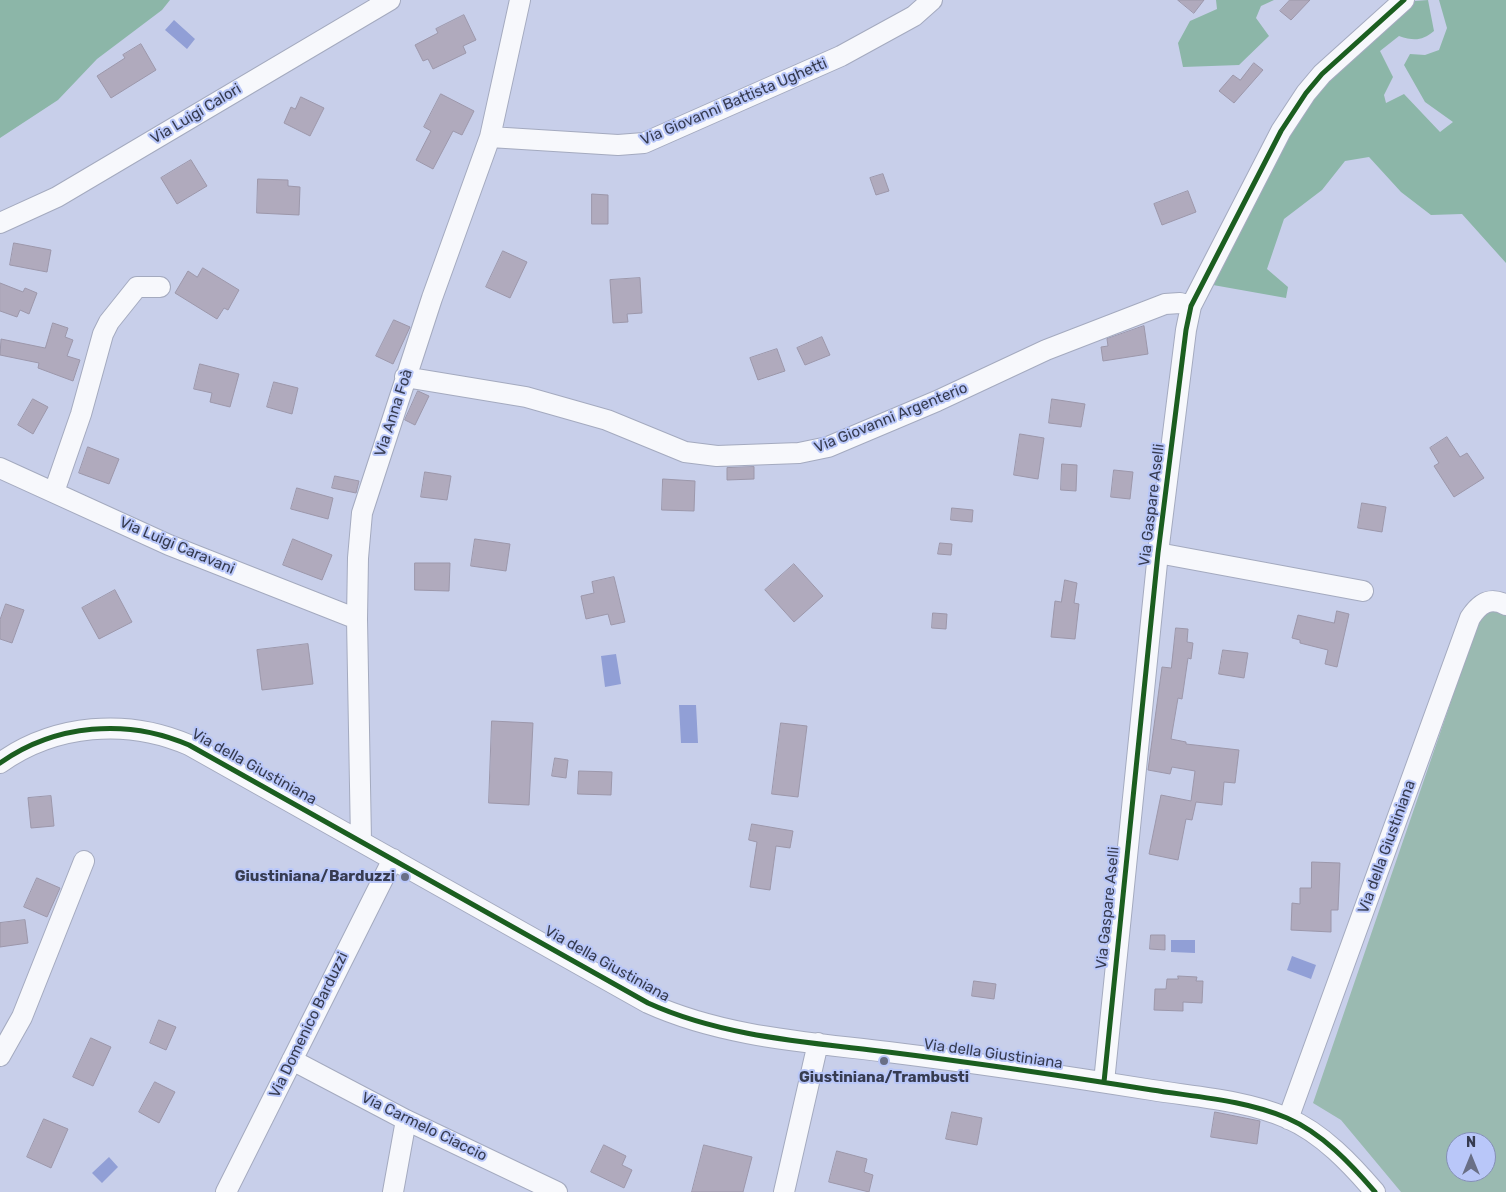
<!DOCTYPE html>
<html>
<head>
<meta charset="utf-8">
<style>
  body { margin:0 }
  #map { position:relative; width:1506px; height:1192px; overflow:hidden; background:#c8cfea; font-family:Rubik,sans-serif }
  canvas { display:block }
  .north { position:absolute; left:1446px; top:1132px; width:50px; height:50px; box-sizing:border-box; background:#b9c7f9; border:1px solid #858fb5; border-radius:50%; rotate:0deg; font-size:14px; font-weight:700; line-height:20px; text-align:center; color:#363b50 }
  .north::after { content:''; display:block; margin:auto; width:18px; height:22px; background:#696f86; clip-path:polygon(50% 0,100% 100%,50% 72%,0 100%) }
</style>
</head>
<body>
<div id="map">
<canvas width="1506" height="1192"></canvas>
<div class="north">N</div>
</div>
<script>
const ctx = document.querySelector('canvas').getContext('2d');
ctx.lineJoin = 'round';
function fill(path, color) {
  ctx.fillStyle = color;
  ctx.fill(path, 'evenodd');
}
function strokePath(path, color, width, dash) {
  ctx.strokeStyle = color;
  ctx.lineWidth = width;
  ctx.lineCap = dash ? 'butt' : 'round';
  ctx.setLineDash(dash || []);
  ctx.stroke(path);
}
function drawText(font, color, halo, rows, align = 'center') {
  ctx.font = font + ' Rubik,sans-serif';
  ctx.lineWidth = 4;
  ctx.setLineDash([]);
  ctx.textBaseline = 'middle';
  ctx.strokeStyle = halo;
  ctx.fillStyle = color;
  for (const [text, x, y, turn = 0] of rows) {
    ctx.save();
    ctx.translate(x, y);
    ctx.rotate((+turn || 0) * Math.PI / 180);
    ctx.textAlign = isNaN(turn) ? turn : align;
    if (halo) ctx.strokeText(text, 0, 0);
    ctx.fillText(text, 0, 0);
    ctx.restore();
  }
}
const green = new Path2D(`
  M1495 605 1506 612V1192H1401L1341 1120 1313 1103 1481 614ZM1456 1142H1486V1172H1456Z`);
const forest = new Path2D(`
  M0 0H170L162 10 97 59 58 100 0 138Z
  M1216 0H1274L1261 6 1256 18 1269 36 1239 65 1183 67 1178 43 1190 21 1217 9Z
  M1428 0 1434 31C1422 41 1414 41 1399 36L1380 51 1393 77 1384 95 1386 103 1404 94 1440 132 1453 122 1425 102 1404 65 1410 54 1425 55 1439 50 1447 28 1439 0H1506V263L1462 214 1431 215 1401 192 1369 157 1345 161 1322 190 1284 219 1267 269 1288 287 1286 298 1213 285 1244 212 1313 94 1415 1Z`);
const water = new Path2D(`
  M174 20 195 39 187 49 165 30Z
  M616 654 621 684 605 687 601 656Z
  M679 705H696L698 743H681Z
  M1171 940H1195V953L1171 952Z
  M1292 956 1316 965 1311 979 1287 970Z
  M109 1157 118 1167 102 1183 92 1173Z`);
const building = new Path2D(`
  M1178 0H1204L1194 13Z
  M1290 0H1310L1291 20 1280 11Z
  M464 15 476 40 463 46 466 53 433 69 428 59 423 61 415 45 438 33 436 29Z
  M141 44 156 70 111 98 97 76 125 58 123 55Z
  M1254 63 1263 70 1234 103 1219 91 1233 75 1240 80Z
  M441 94 474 111 462 135 453 131 433 169 416 160 431 131 424 127Z
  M301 97 324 108 310 136 284 123 291 107 295 109Z
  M191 160 207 186 177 204 161 178Z
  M883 174 889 191 876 195 870 178Z
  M258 179 288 180V186L300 187 299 215 257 213Z
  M1188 191 1196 212 1162 225 1154 204Z
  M592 194 608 195V224H592Z
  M14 243 51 250 47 272 10 265Z
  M503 251 527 262 510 298 486 287Z
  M203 268 239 290 228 310 224 308 217 319 175 293 188 271 197 277Z
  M640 278 642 313 627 314 628 322 613 323 610 280Z
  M0 283 23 292 25 288 37 293 29 314 20 310 17 317 0 311Z
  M394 320 410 327 393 364 376 356Z
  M53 323 68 328 65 337 73 340 67 356 80 360 73 381 38 368 39 363 0 355 1 339 45 348Z
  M1144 326 1148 354 1103 361 1101 347 1108 346 1107 339Z
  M822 337 830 355 805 365 797 348Z
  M777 349 785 371 758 380 750 358Z
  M200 364 239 374 230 407 210 402 212 393 194 389Z
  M274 382 298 388 292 414 267 407Z
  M418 391 429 396 415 425 405 420Z
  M33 399 48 407 33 434 18 425Z
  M1052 399 1085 404 1081 427 1049 423Z
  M1020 434 1044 438 1038 479 1014 475Z
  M1447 437 1460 457 1467 453 1484 478 1454 497 1434 466 1439 463 1430 448Z
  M88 447 119 459 109 484 79 473Z
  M1062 464 1077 465 1076 491 1061 490Z
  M754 467V479L727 480V468Z
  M1114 470 1133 472 1130 499 1111 497Z
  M425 472 451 476 447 500 421 497Z
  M335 476 359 481 356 493 332 488Z
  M663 479 695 481 694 511 662 510Z
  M297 488 333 498 328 519 291 509Z
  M1362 503 1386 507 1382 532 1358 528Z
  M952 508 973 510 972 522 951 520Z
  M293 539 332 555 322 580 283 565Z
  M475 539 510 544 506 571 471 566Z
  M940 543 952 544 951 555 938 554Z
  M415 563H450L449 591 415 590Z
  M794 564 823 596 794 622 765 590Z
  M614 577 625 622 611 625 608 614 586 619 581 596 594 593 592 582Z
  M1065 580 1077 583 1074 603 1079 604 1075 639 1051 637 1055 601 1061 602Z
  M115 590 132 622 99 639 82 608Z
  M6 604 24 610 12 643 0 639V620Z
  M1337 611 1349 614 1337 667 1325 664 1328 650 1300 643V640L1292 638 1298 615 1334 623Z
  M933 613 947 614 946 629 932 628Z
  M1176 628 1188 629 1187 642 1193 643 1191 659 1188 658 1182 699 1178 698 1171 739 1186 742V744L1239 750 1235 783 1224 782 1222 805 1196 802 1192 820 1186 819 1178 860 1149 854 1161 795 1191 801 1195 771 1172 767 1170 774 1148 770 1162 667 1171 668Z
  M308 644 313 684 262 690 257 650Z
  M1223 650 1248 653 1244 678 1219 674Z
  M492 721 533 723 529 805 489 803Z
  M781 723 807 726 798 797 772 794Z
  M555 758 568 760 566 778 552 776Z
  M579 771 612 772 611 795 578 794Z
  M51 796 54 826 31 828 28 798Z
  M752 824 793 831 790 848 776 846 770 890 750 887 757 842 749 840Z
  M1312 862 1340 863 1338 910H1331V932L1291 930 1292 903 1300 904V888H1311Z
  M37 878 60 888 47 917 24 907Z
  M25 920 28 943 0 947V923Z
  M1151 935H1165V950L1150 949Z
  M1178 976 1197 977 1196 981H1203L1202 1003 1183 1002V1011L1154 1010 1155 989H1166L1167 979H1178Z
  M974 981 996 984 994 999 972 996Z
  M159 1020 176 1027 166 1050 150 1043Z
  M91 1038 111 1047 93 1086 73 1077Z
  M155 1082 175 1092 159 1123 139 1112Z
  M952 1112 982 1118 977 1145 946 1139Z
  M1215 1112 1260 1121 1257 1144 1211 1137Z
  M44 1119 68 1129 51 1168 27 1157Z
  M604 1145 626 1156 622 1165 632 1170 624 1188 591 1172Z
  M704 1145 752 1157 743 1192H692Z
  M837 1151 867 1159 864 1172 873 1175 869 1192 829 1182Z`);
const minor = new Path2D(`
  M490 137 618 145 644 143 841 56 914 16 932 0
  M0 223 57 197 390 0
  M405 377 526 397 607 420 685 452 717 456 799 453 828 447 937 401 1046 350 1165 304 1180 303 1191 306
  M0 468 169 545 357 619
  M54 492 81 414 103 334 109 322 137 287H160
  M1158 553 1363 591
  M0 763C55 724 127 718 189 745L648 1003C723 1037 807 1042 888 1052 976 1063 1064 1076 1152 1090 1196 1097 1245 1100 1287 1118 1322 1133 1351 1164 1375 1192
  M361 841 357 619 358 558 362 513 432 298 490 137 520 0
  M0 1056 22 1017 84 861
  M292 1060 406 1120 557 1192
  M1104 1082 1158 553 1186 330 1191 306 1281 131 1306 93 1322 74 1404 0
  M1288 1119 1470 618C1479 604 1490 596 1506 605
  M226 1192 393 859
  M393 1192 406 1120
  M784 1192 818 1043`);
const cycleway = new Path2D(`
  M0 763C55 724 127 718 189 745L648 1003C723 1037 807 1042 888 1052 976 1063 1064 1076 1152 1090 1196 1097 1245 1100 1287 1118 1322 1133 1351 1164 1375 1192
  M1104 1082 1158 553 1186 330 1191 306 1281 131 1306 93 1322 74 1404 0`);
const markers = [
  [405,877,5,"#696f86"],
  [884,1061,5,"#696f86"]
];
const streetNames = [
  ["Via Giovanni Battista Ughetti",734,102,-23],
  ["Via Luigi Calori",196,114,-31],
  ["Via Anna Foà",394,413,-72],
  ["Via Giovanni Argenterio",891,418,-22],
  ["Via Gaspare Aselli",1152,505,-83],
  ["Via Luigi Caravani",177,546,23],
  ["Via della Giustiniana",254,767,29],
  ["Via della Giustiniana",1387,847,-70],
  ["Via Gaspare Aselli",1108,908,-84],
  ["Via della Giustiniana",607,964,29],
  ["Via Domenico Barduzzi",309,1025,-64],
  ["Via della Giustiniana",993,1054,8],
  ["Via Carmelo Ciaccio",424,1127,26]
];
const poiNames = [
  ["Giustiniana/Barduzzi",395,877],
  ["Giustiniana/Trambusti",884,1078,"center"]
];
fill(green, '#9abab1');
fill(forest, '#8cb6a8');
fill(water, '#919fd6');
fill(building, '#b0aabd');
strokePath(building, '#9c97aa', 1);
strokePath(minor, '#a4aabf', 22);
strokePath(minor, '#f7f8fc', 20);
strokePath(cycleway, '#1b5e20', 5);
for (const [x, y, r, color] of markers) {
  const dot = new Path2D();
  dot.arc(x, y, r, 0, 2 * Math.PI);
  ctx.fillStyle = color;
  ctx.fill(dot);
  strokePath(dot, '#b9c7f9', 2);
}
drawText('15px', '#363b50', '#b9c7f9', streetNames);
drawText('bold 15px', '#363b50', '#b9c7f9', poiNames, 'right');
</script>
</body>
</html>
